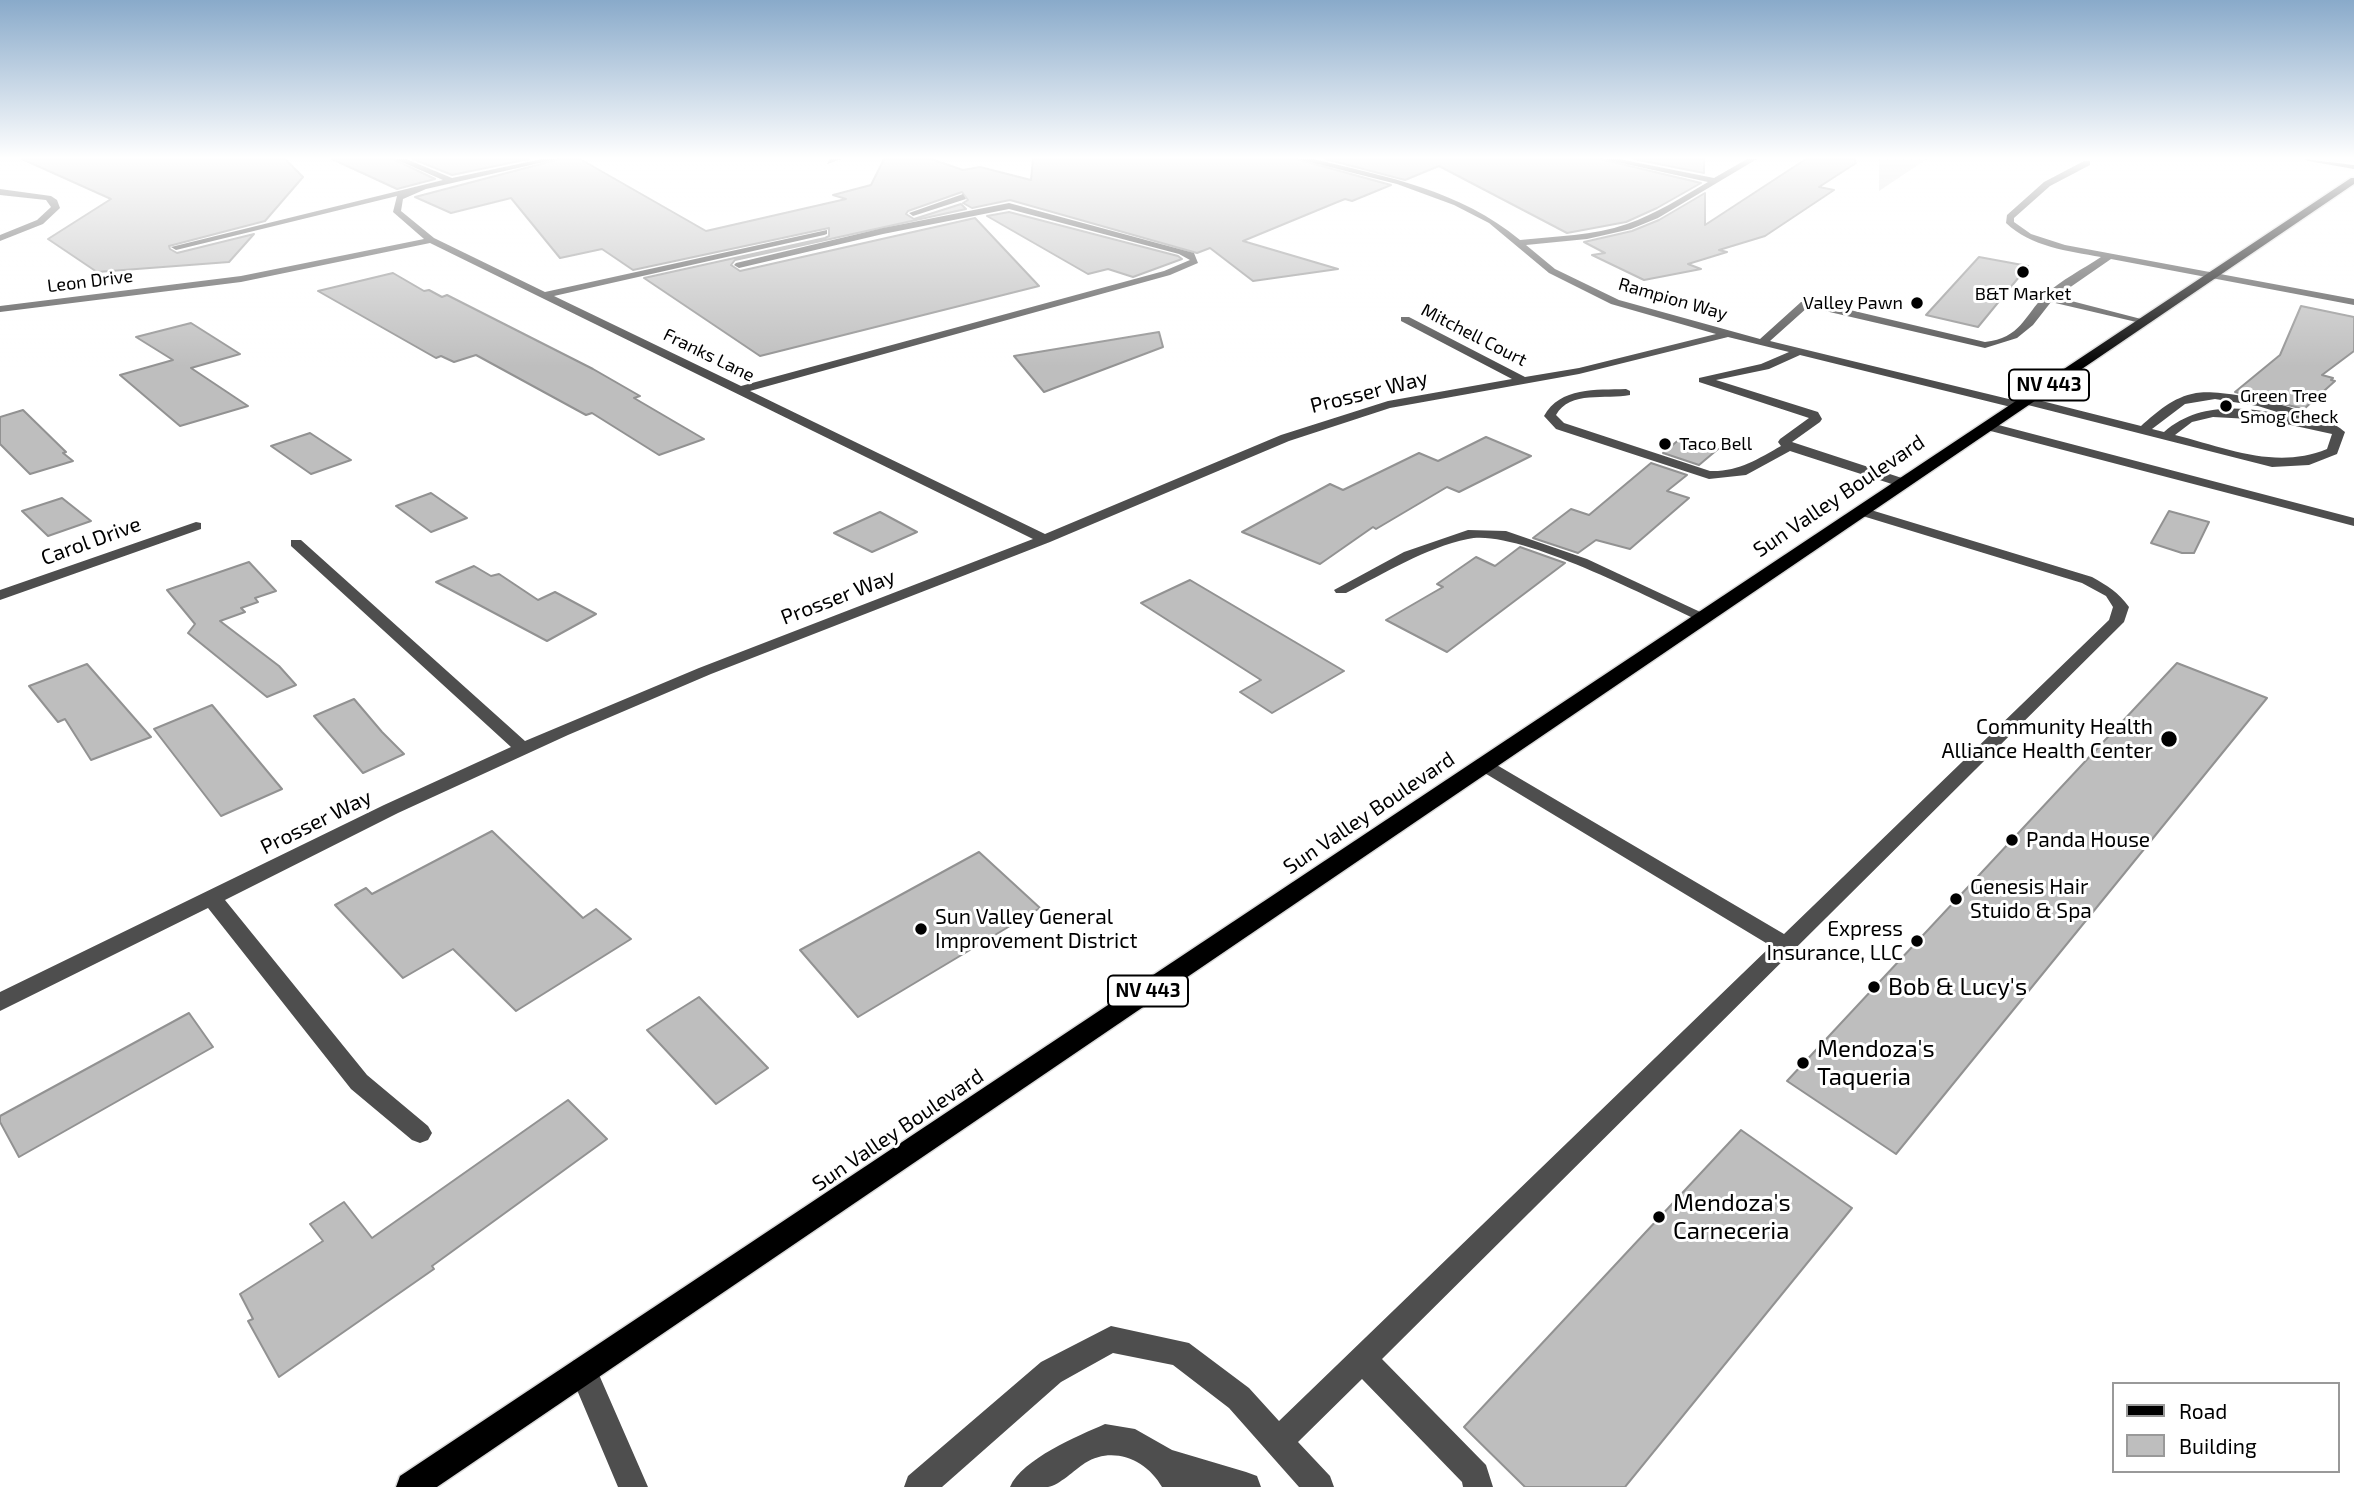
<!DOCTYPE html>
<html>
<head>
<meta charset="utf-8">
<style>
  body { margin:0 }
  #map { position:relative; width:2354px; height:1487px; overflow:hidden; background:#fff; font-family:"Exo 2",sans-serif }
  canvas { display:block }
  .legend { position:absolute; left:2112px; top:1382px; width:228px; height:91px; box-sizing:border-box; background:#fff; border:2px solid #999; margin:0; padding:9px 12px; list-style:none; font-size:21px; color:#000 }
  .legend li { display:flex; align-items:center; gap:14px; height:35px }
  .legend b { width:35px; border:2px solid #999 }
</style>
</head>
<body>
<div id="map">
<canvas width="2354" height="1487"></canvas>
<ul class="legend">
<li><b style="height:9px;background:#000"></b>Road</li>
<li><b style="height:19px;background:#bebebe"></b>Building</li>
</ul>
</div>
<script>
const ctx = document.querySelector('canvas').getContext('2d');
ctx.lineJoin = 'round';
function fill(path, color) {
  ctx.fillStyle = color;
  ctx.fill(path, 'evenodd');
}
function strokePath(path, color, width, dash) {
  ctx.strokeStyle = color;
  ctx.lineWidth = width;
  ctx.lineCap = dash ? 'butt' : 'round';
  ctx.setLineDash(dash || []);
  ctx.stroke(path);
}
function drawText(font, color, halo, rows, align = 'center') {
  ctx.font = font + ' "Exo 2",sans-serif';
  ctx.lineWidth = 6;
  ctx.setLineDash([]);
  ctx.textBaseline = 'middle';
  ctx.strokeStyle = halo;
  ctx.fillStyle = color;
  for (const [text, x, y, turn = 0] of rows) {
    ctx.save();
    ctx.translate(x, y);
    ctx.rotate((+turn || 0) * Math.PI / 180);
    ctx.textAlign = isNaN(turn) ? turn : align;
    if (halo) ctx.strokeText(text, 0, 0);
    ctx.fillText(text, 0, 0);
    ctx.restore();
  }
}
const green = new Path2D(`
  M1879 159H1927L1879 191Z`);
const building = new Path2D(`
  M22 159H285L303 177 265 221 169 246 170 249 177 253 254 234 229 262 97 272 48 239 111 199Z
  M332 159H393L435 179 397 189Z
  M413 159H529L452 175Z
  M560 159H580L706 231 846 199 833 195 871 185 884 159H931L963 170 980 167 1031 180 1033 159H1296L1391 185 1352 201 1345 199 1335 203 1243 241 1338 269 1253 281 1210 248 1197 253 1010 200 972 208 963 203 968 200 962 192 908 211 906 214 914 219 961 204 966 209 735 260 731 265 740 271 975 218 1039 286 760 356 644 278 825 238 829 236V228L633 270 602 249 560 258 511 198 451 213 415 197Z
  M1325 159H1600L1701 183 1657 208 1626 222 1567 233 1439 166 1405 180Z
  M1633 159H1704V173Z
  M1806 159H1854L1856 163 1819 187 1834 190 1765 236 1719 250 1727 252 1688 264 1701 269 1644 280 1592 255 1605 253 1584 242 1632 231 1659 220 1705 193V225Z
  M1009 212 1178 256 1182 259 1133 277 1108 269 1088 274 987 216Z
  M1979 257 2028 266 1978 327 1926 315Z
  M393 273 424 291 429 290 442 297 447 295 593 369 640 396 634 398 704 439 659 455 592 413 586 415 476 355 454 362 441 356 436 358 318 291Z
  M2301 306 2354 317V351L2322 375 2333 378 2331 380 2335 381 2304 409 2235 392 2280 355Z
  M191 323 240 354 191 368 248 406 180 426 120 375 173 360 136 337Z
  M1159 332 1163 347 1044 392 1014 356Z
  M23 410 66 452 63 453 73 461 30 474 0 444V417Z
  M310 433 351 460 311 474 271 446Z
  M1486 437 1531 456 1459 492 1447 487 1376 529 1373 527 1320 564 1242 532 1330 484 1343 490 1419 453 1438 461Z
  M1681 438 1718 449 1699 465 1663 453Z
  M1651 463 1687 475 1667 491 1689 498 1630 549 1596 540 1578 553 1533 538 1571 509 1589 515Z
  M431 493 467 518 431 532 396 506Z
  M62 498 91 521 48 536 22 511Z
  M2169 511 2209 522 2194 553H2182L2151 543Z
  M880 512 917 532 872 552 834 533Z
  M1520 547 1565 563 1447 652 1386 620 1443 587 1437 584 1476 557 1495 566Z
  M249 562 276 591 255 598 258 602 241 608 245 612 220 621 279 666 296 685 267 697 188 633 195 624 167 590Z
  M474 566 491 576 499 574 538 600 555 592 596 614 547 641 436 582Z
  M1190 580 1344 671 1272 713 1240 692 1261 680 1141 603Z
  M2177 663 2267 698 1896 1154 1787 1081Z
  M87 664 151 737 91 760 65 719 58 722 29 686Z
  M354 699 382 732 404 754 363 773 314 716Z
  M212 705 282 789 221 816 154 729Z
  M492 831 583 918 596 909 631 939 516 1011 453 949 403 978 335 905 366 888 372 894Z
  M979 852 1040 908 858 1017 800 950Z
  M699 997 768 1068 716 1104 647 1030Z
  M189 1013 213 1047 19 1157 0 1122V1116Z
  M568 1100 607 1139 432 1266 434 1269 279 1377 248 1321 253 1319 240 1294 323 1241 310 1224 344 1202 372 1238Z
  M1741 1130 1852 1208 1625 1487H1525L1464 1427Z`);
const minor = new Path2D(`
  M395 159H406L452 178 542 159H557L426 189 403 199 401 211 434 238 545 292 827 230V234L824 235 554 296 741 386 1164 271 1190 260 1179 254 1009 209 883 234 739 268 734 265 736 263 883 228 1009 203 1194 253 1198 263 1170 275 750 391 1045 534 1281 435 1388 401 1512 379 1401 321V317H1409L1525 377 1579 368 1716 334 1611 304 1549 273 1489 223 1454 205 1397 184 1298 159H1313C1387 177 1460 190 1520 240 1556 236 1593 236 1627 224 1656 214 1682 197 1708 182L1603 159H1619L1714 178 1747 159H1757L1658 218 1631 229 1587 239 1526 245 1555 269 1619 300 1760 339 1801 302 1812 301 1985 342C2021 338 2024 316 2045 295 2061 280 2083 269 2101 257 2068 251 2031 247 2006 223L2007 215 2044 182 2084 161H2090V165L2050 186 2014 218V222L2031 234 2065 245 2354 299V305L2111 259 2056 297 2145 320V324L2051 302 2033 325 2017 338 1985 348 1808 307 1770 341 2021 402 2026 397 2141 426C2157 412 2173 397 2196 393 2227 388 2322 411 2345 432L2337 454 2309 465 2272 467 2024 404 2019 409 1800 355 1769 369 1716 380 1818 412 1822 419 1820 422 1792 442 1908 480V486H1898L1790 451 1746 475 1709 479 1556 429 1544 416C1560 387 1596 390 1626 389L1630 391V395C1606 400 1570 390 1556 415L1564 423 1710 471C1738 472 1758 459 1781 446L1778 442 1780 439 1809 418 1699 382V378L1761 364 1789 352 1728 337 1579 374 1390 408 1289 441 1050 542 711 674 568 735 398 813 225 900 367 1075 428 1126 432 1133 428 1140 420 1143 412 1140 351 1089 208 908 0 1011V992L384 805 511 747 291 546V540H301L525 741 699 668 1033 539 430 243 241 282 0 312V306L241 276 424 239 393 212 397 196 176 250 171 247 443 180ZM2215 399 2258 406 2293 417C2249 407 2201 400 2164 432L2152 429 2185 404ZM2213 417 2268 420 2332 434 2327 449C2276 470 2227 448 2175 435L2192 422Z
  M830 159H842L827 164Z
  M2304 159 2354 165V169L2308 161Z
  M0 189 51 196 57 200 60 208 43 224 0 241V235L37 220 51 207 46 200 0 195Z
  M963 194 966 199 913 216 909 213Z
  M1987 422 2354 518V526L1983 429 1981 426Z
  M1861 507 2092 577C2108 586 2118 592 2129 607L2124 622 1382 1359 1486 1465 1493 1487H1463L1462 1482 1362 1379 1298 1442 1330 1476 1334 1487H1299L1229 1408 1173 1365 1113 1353 1061 1382 942 1487H904L908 1476 1041 1362 1111 1326 1189 1343 1249 1388 1279 1421 1771 946 1478 769 1475 765 1478 761H1490L1784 934 2109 620 2113 607 2106 596 2082 583 1856 514V508Z
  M196 522 201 523V529L0 600V590Z
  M1468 530 1506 531 1587 559 1711 617 1703 622 1698 620C1648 598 1517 528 1468 539 1425 548 1385 573 1346 593H1336L1334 590 1404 552Z
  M583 1357 593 1361 648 1487H618L569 1371 573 1361Z
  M1105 1424 1135 1429 1172 1450 1246 1472 1257 1476 1261 1487H1162C1147 1460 1113 1445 1085 1463 1074 1470 1060 1485 1048 1487 1036 1487 1022 1487 1010 1487 1022 1459 1078 1436 1105 1424Z`);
const major = new Path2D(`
  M2351 178H2354V184L437 1487H396L400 1476Z`);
const markers = [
  [2023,272,7,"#000"],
  [1917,303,7,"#000"],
  [2226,406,7,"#000"],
  [1665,444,7,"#000"],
  [2169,739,9,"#000"],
  [2012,840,7,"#000"],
  [1956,899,7,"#000"],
  [921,929,7,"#000"],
  [1917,941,7,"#000"],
  [1874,987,7,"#000"],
  [1803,1063,7,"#000"],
  [1659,1217,7,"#000"]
];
const farStreetnames = [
  ["Leon Drive",90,281,-7],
  ["Rampion Way",1673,299,16],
  ["Mitchell Court",1474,335,27],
  ["Franks Lane",709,355,26]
];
const farPoinames = [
  ["B&T Market",2023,294,"center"],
  ["Valley Pawn",1903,303,"right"],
  ["Green Tree",2240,396],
  ["Smog Check",2240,417],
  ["Taco Bell",1679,444]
];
const shields = [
  [2049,385,80],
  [1148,991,80]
];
const shieldNames = [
  ["NV 443",2049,385],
  ["NV 443",1148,991]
];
const streetNames = [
  ["Prosser Way",1369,392,-14],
  ["Sun Valley Boulevard",1839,496,-34],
  ["Carol Drive",91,541,-20],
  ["Prosser Way",838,597,-21],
  ["Sun Valley Boulevard",1369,813,-34],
  ["Prosser Way",316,822,-26],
  ["Sun Valley Boulevard",898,1130,-34]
];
const poiNames = [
  ["Community Health",2153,727,"right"],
  ["Alliance Health Center",2153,751,"right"],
  ["Panda House",2026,840],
  ["Genesis Hair",1970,887],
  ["Stuido & Spa",1970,911],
  ["Sun Valley General",935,917],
  ["Improvement District",935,941],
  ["Express",1903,929,"right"],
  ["Insurance, LLC",1903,953,"right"]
];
const nearPoinames = [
  ["Bob & Lucy's",1888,987],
  ["Mendoza's",1817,1049],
  ["Taqueria",1817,1077],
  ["Mendoza's",1673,1203],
  ["Carneceria",1673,1231]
];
fill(green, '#d5d5d5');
fill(building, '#bebebe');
strokePath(building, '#929292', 2);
strokePath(major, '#dbdbdb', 3);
fill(minor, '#4e4e4e');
fill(major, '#000');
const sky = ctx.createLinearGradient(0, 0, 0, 367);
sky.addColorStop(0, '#89aaca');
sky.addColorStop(0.43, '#fff');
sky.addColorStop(1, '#ffffff00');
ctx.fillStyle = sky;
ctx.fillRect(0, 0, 2354, 367);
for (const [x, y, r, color] of markers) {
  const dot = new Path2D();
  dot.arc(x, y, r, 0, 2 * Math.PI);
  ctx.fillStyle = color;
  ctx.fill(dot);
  strokePath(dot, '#fff', 2.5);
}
drawText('18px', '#000', '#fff', farStreetnames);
drawText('18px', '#000', '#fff', farPoinames, 'left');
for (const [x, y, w] of shields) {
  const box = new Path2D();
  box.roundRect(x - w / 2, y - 15.5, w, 31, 5);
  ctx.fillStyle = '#fff';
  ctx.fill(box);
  strokePath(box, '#000', 2);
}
drawText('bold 19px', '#000', null, shieldNames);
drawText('21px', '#000', '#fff', streetNames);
drawText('21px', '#000', '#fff', poiNames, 'left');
drawText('24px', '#000', '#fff', nearPoinames, 'left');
</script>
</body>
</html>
